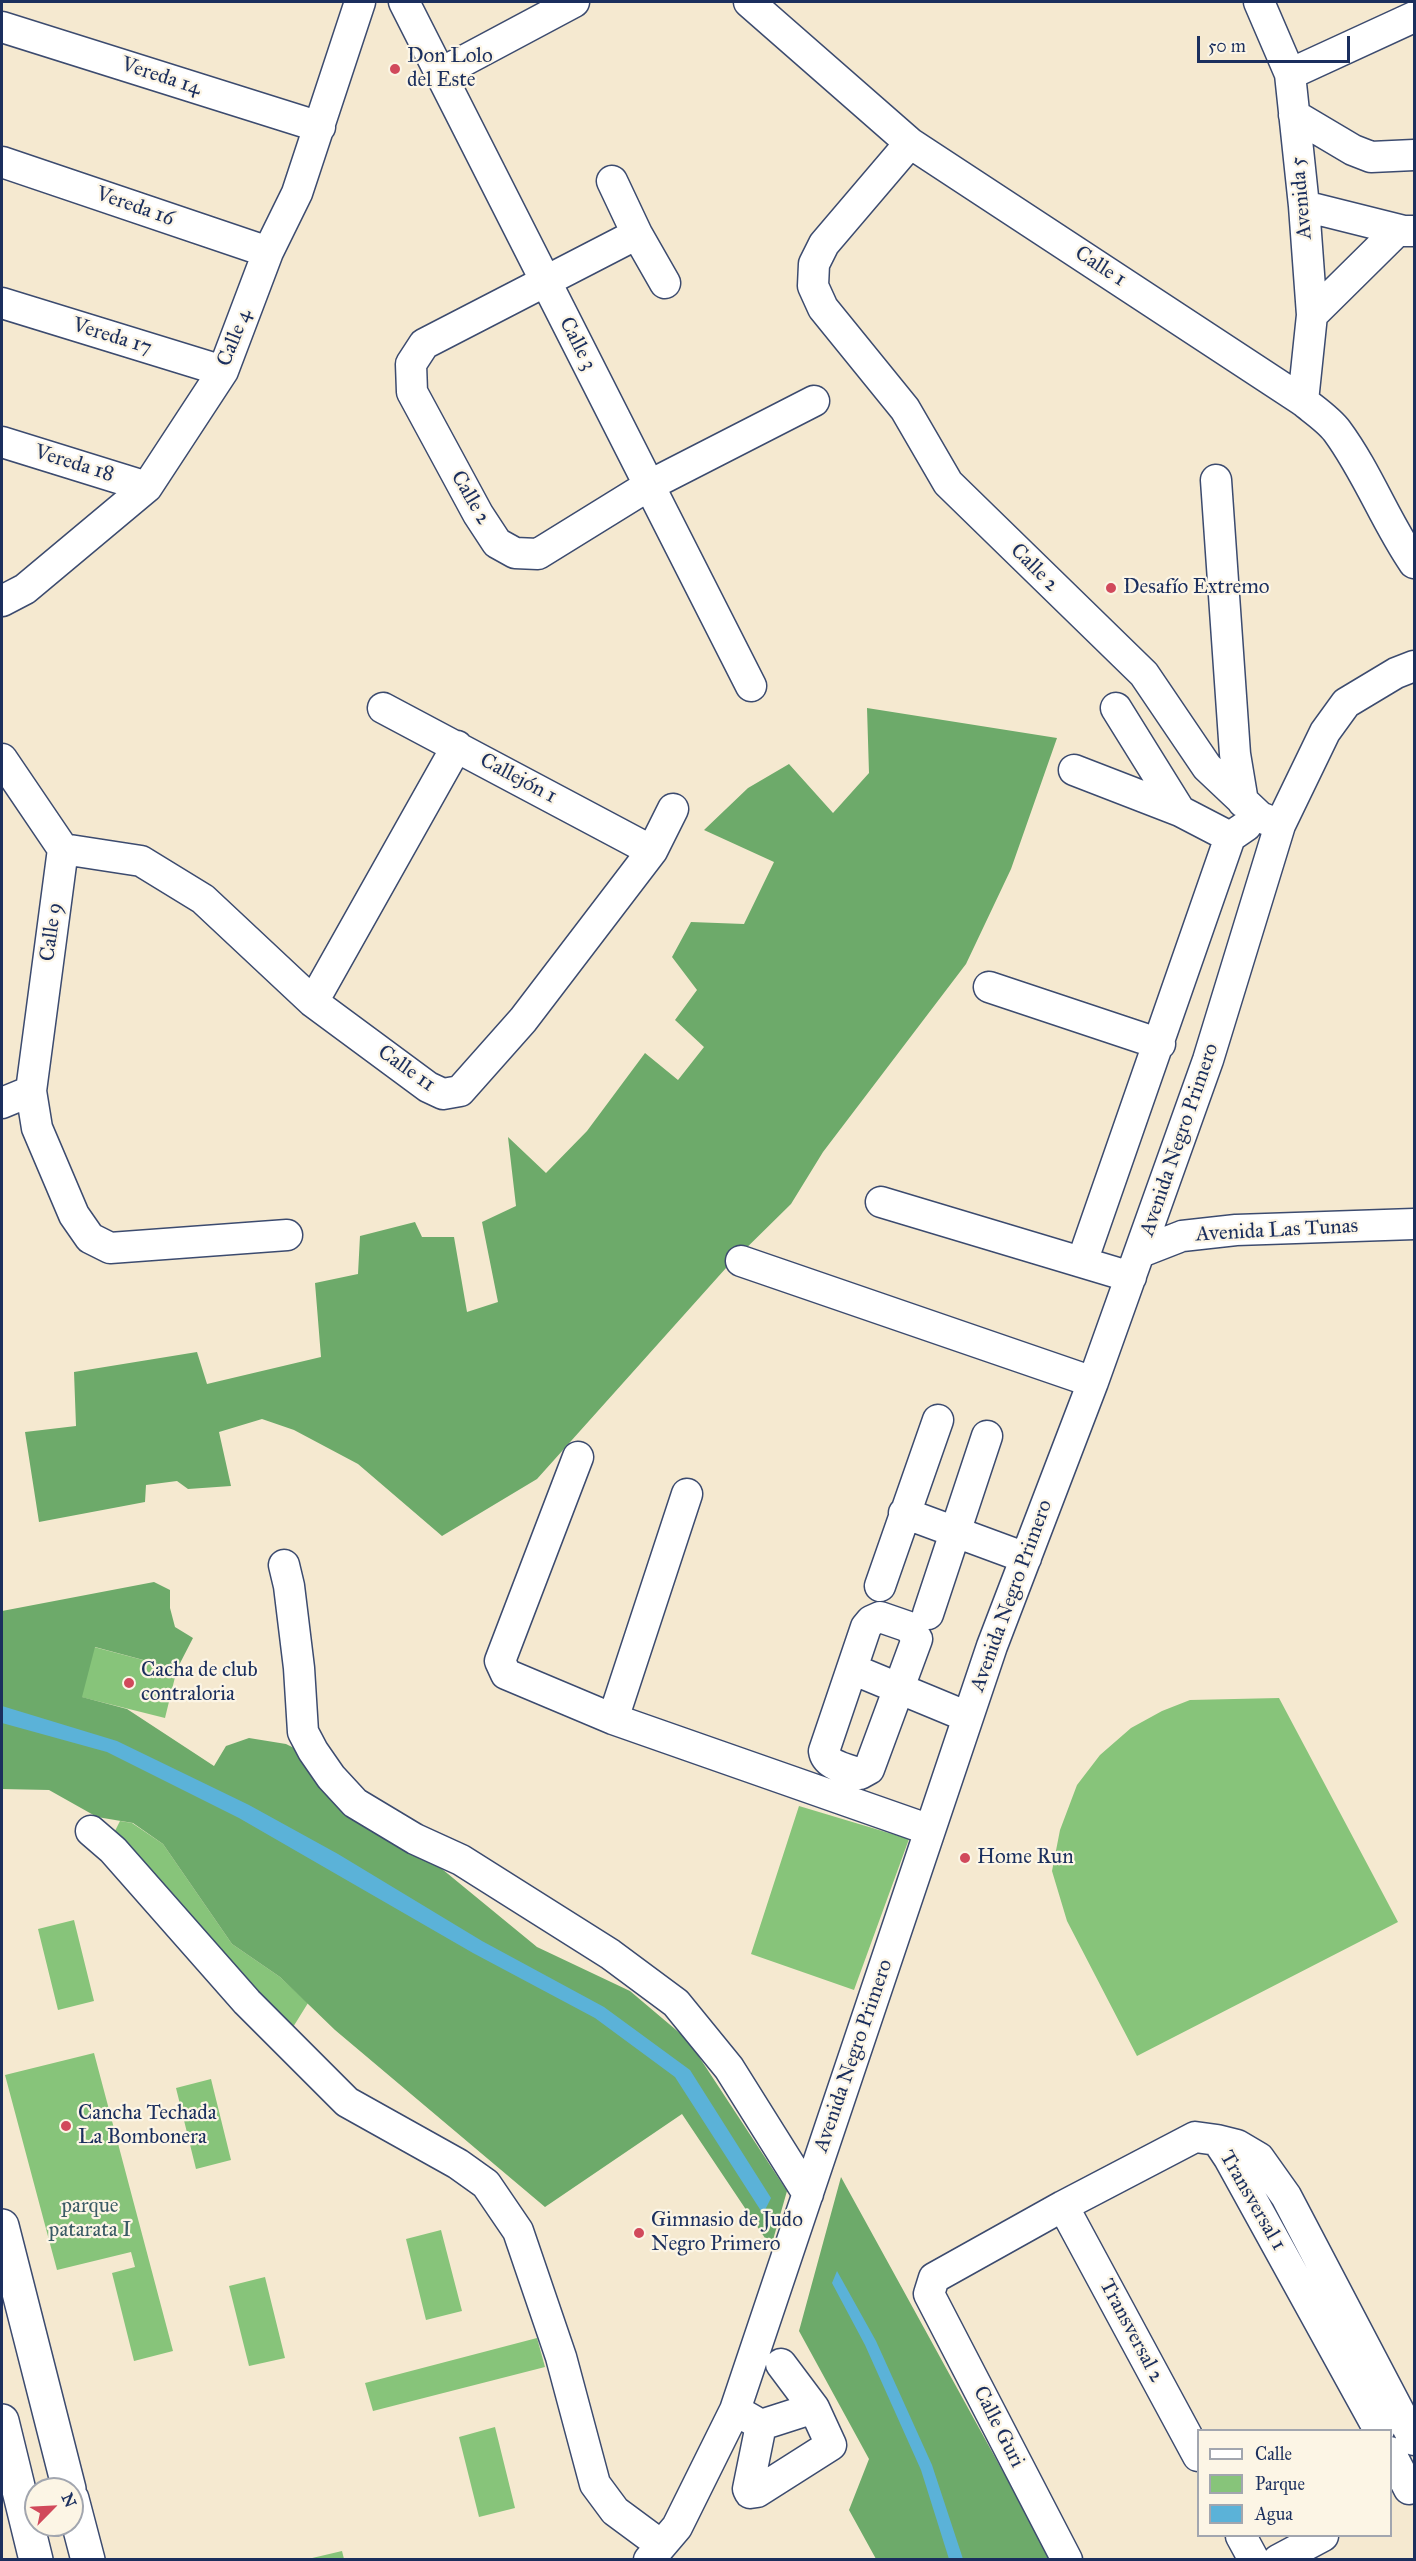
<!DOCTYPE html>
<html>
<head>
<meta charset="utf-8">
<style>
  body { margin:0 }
  #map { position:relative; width:1416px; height:2561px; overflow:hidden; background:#f5e9d0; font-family:"IM FELL Great Primer",serif }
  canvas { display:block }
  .frame { position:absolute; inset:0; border:3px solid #1b2f5e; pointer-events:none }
  .legend { position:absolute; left:1197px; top:2429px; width:195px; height:108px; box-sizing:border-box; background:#fcf5e5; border:2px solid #a2a6af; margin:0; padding:8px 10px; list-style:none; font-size:18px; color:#1b2f5e }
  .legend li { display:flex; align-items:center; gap:12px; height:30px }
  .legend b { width:30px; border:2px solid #a2a6af }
  .north { position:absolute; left:24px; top:2477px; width:60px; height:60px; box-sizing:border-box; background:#fcf5e5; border:2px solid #a2a6af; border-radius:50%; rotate:66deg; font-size:16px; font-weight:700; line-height:24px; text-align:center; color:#1b2f5e }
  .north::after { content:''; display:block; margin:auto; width:21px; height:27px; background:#d1495b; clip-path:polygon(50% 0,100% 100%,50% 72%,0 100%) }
  .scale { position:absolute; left:1197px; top:36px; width:153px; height:27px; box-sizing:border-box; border:3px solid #1b2f5e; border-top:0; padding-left:8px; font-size:18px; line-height:21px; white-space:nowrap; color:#1b2f5e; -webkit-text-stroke:4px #fcf5e5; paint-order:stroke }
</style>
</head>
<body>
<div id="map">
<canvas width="1416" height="2561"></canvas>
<div class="frame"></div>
<ul class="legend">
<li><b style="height:8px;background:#fff"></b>Calle</li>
<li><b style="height:16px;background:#87c47a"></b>Parque</li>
<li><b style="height:16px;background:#5bb2d8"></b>Agua</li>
</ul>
<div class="north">N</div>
<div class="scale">50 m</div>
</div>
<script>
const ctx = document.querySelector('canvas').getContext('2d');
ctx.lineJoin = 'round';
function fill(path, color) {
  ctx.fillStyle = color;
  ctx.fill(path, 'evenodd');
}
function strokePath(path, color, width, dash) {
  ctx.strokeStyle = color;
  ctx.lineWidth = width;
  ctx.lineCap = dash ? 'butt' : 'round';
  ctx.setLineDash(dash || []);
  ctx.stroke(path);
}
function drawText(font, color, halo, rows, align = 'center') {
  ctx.font = font + ' "IM FELL Great Primer",serif';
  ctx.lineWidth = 4.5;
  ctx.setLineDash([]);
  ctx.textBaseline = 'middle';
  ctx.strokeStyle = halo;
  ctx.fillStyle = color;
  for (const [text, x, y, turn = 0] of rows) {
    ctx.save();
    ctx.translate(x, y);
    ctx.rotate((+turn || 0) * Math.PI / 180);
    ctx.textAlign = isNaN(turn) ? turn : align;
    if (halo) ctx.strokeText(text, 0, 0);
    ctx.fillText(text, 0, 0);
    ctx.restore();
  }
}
const green = new Path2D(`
  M94 1647 177 1669 165 1718 81 1697Z
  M1279 1698 1398 1922 1137 2056 1067 1921 1052 1871 1060 1830 1077 1785 1100 1755 1131 1728 1162 1711 1190 1700Z
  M799 1806 909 1839 854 1990 751 1954Z
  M120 1821 132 1823 163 1844 232 1944 280 1977 308 2003 290 2032 112 1837Z
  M74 1920 94 2001 58 2010 38 1929Z
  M94 2053 173 2351 134 2361 112 2273 135 2267 131 2252 57 2270 5 2075Z
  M211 2079 231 2160 196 2169 176 2088Z
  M441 2230 462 2311 426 2320 406 2239Z
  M265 2277 285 2358 249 2366 229 2286Z
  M537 2338 545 2367 373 2411 365 2383Z
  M495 2427 515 2508 479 2517 459 2437Z
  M342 2551 344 2559H308Z`);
const forest = new Path2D(`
  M867 708 1057 738 1011 869 966 964 823 1152 791 1204 726 1268 537 1479 442 1536 358 1464 294 1430 262 1419 219 1432 231 1486 188 1489 177 1481 146 1485 145 1502 39 1522 25 1432 76 1426 74 1372 197 1352 207 1384 321 1357 315 1283 358 1274 360 1236 415 1222 422 1237H454L467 1312 498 1302 482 1222 516 1206 508 1137 546 1173 587 1131 645 1053 678 1080 704 1047 675 1020 697 990 672 957 691 922 744 924 774 862 704 830 748 788 789 764 833 813 869 773Z
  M154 1582 170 1590V1608L175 1627 193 1638 177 1669 95 1647 82 1697 127 1709 214 1766 226 1746 249 1738 286 1744 322 1762 414 1846 537 1947 630 1991 688 2040 787 2191 771 2247 682 2114 545 2207 335 2030 280 1977 232 1944 163 1844 133 1823 97 1817 49 1790 2 1789V1611Z
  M841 2177 1051 2559H876L849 2510 869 2459 799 2331Z`);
const water = new Path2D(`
  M2 1706 117 1741 249 1805 338 1854 482 1941 604 2007 690 2070 771 2198 763 2214 675 2077 595 2018 473 1953 239 1818 107 1752 2 1723Z
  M837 2271 876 2341 932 2465 963 2559H949L921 2470 865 2345 832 2283Z`);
const minor = new Path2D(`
  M404 2 751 686
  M749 2 910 143 1303 401C1314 410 1329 420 1337 431 1368 473 1385 521 1414 563
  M1259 2 1290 74 1304 206 1312 315 1303 401
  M2 27 320 127
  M439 74 574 2
  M1290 74 1414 17
  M1294 115 1353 150 1371 157 1414 155
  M910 143 824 244 814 264 813 286 823 308 905 409 948 483 1144 674 1207 767 1260 817 1280 825
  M2 162 268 252
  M612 181 637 234 665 283
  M1304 206 1404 231H1414
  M637 234 424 344 411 364 412 392 478 514 497 543 515 553 538 554 648 486 814 401
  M2 303 223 371
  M1312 315 1398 230
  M2 442 147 487
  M1216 480 1235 754 1243 802
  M2 601 25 589 147 487 223 371 268 252 297 193 360 2
  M383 708 652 851
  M1116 708 1180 811
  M2 759 63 849 31 1091 2 1103
  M1074 770 1180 811 1230 837 1246 826
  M63 849 141 861 203 899 313 1002 428 1087 443 1094 460 1091 523 1020 652 851 673 809
  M989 987 1160 1044
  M313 1002 457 746
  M31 1091 37 1128 74 1215 90 1238 110 1248 287 1235
  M881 1202 1131 1277
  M1141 1252 1182 1236 1236 1230 1414 1224
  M741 1261 1093 1382
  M1082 1262 1230 837
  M578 1457 500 1661 506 1674 613 1719 930 1830
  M904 1513 1026 1558
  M284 1565 289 1586 299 1668 303 1732 313 1751 331 1777 355 1803 415 1839 461 1860 610 1954 676 2003 729 2068 808 2194
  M880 1586 938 1420
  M928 1614 987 1436
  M880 1617 909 1627 917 1639 869 1769 860 1774C848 1769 826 1766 824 1751L866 1627 871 1621Z
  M852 1669 968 1717
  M613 1719 687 1494
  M91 1831 113 1850 247 2002 347 2102 458 2164 486 2184 518 2231 561 2357 595 2484 615 2511 661 2545
  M1217 2140 1237 2145 1259 2158 1286 2196 1414 2440
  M1063 2206 1198 2456
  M781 2364 814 2408
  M735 2410 761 2425 814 2408 831 2445 757 2492 750 2493 748 2489 761 2425
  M1390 2452 1409 2489
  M1241 2536 1254 2560
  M649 2560 677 2527 735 2410 992 1646 1093 1382 1208 1060 1280 825 1325 732 1346 703 1396 673 1414 666
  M1067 2560 929 2294 934 2278 1063 2206 1195 2137 1217 2140 1229 2158 1379 2430
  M1278 2560 1323 2536`);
const major = new Path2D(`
  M2 2226 69 2489
  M2 2421 36 2560
  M72 2499 88 2560`);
const markers = [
  [395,69,6,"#d1495b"],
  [1111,588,6,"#d1495b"],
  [129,1683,6,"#d1495b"],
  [965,1858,6,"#d1495b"],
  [66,2126,6,"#d1495b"],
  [639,2233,6,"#d1495b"]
];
const poiNames = [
  ["Don Lolo",407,57],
  ["del Este",407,81],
  ["Desafío Extremo",1123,588],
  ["Cacha de club",141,1671],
  ["contraloria",141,1695],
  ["Home Run",977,1858],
  ["Cancha Techada",78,2114],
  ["La Bombonera",78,2138],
  ["Gimnasio de Judo",651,2221],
  ["Negro Primero",651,2245]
];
const streetNames = [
  ["Vereda 14",161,77,18],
  ["Avenida 5",1302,198,-95],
  ["Vereda 16",135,207,19],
  ["Calle 1",1100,267,33],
  ["Vereda 17",112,337,17],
  ["Calle 4",235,338,-68],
  ["Calle 3",577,344,63],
  ["Vereda 18",74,464,17],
  ["Calle 2",470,498,60],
  ["Calle 2",1034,568,45],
  ["Callejón 1",518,779,28],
  ["Calle 9",52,932,-82],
  ["Calle 11",406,1069,35],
  ["Avenida Negro Primero",1180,1140,-71],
  ["Avenida Las Tunas",1277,1231,-3],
  ["Avenida Negro Primero",1012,1596,-70],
  ["Avenida Negro Primero",854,2056,-71],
  ["Transversal 1",1252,2201,60],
  ["Transversal 2",1131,2331,62],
  ["Calle Guri",998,2427,63]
];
const parkNames = [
  ["parque",90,2207],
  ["patarata I",90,2231]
];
fill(green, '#87c47a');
fill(forest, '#6daa6a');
fill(water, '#5bb2d8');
strokePath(minor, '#3c4b6f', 33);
strokePath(major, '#3c4b6f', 36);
strokePath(minor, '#fff', 30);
strokePath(major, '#fff', 33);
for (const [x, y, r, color] of markers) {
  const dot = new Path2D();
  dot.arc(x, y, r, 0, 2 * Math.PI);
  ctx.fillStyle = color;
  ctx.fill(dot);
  strokePath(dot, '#fcf5e5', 2);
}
drawText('21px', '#1b2f5e', '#fcf5e5', poiNames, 'left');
drawText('21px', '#1b2f5e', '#fcf5e5', streetNames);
drawText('21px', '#3b5c66', '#fcf5e5', parkNames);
</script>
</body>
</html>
